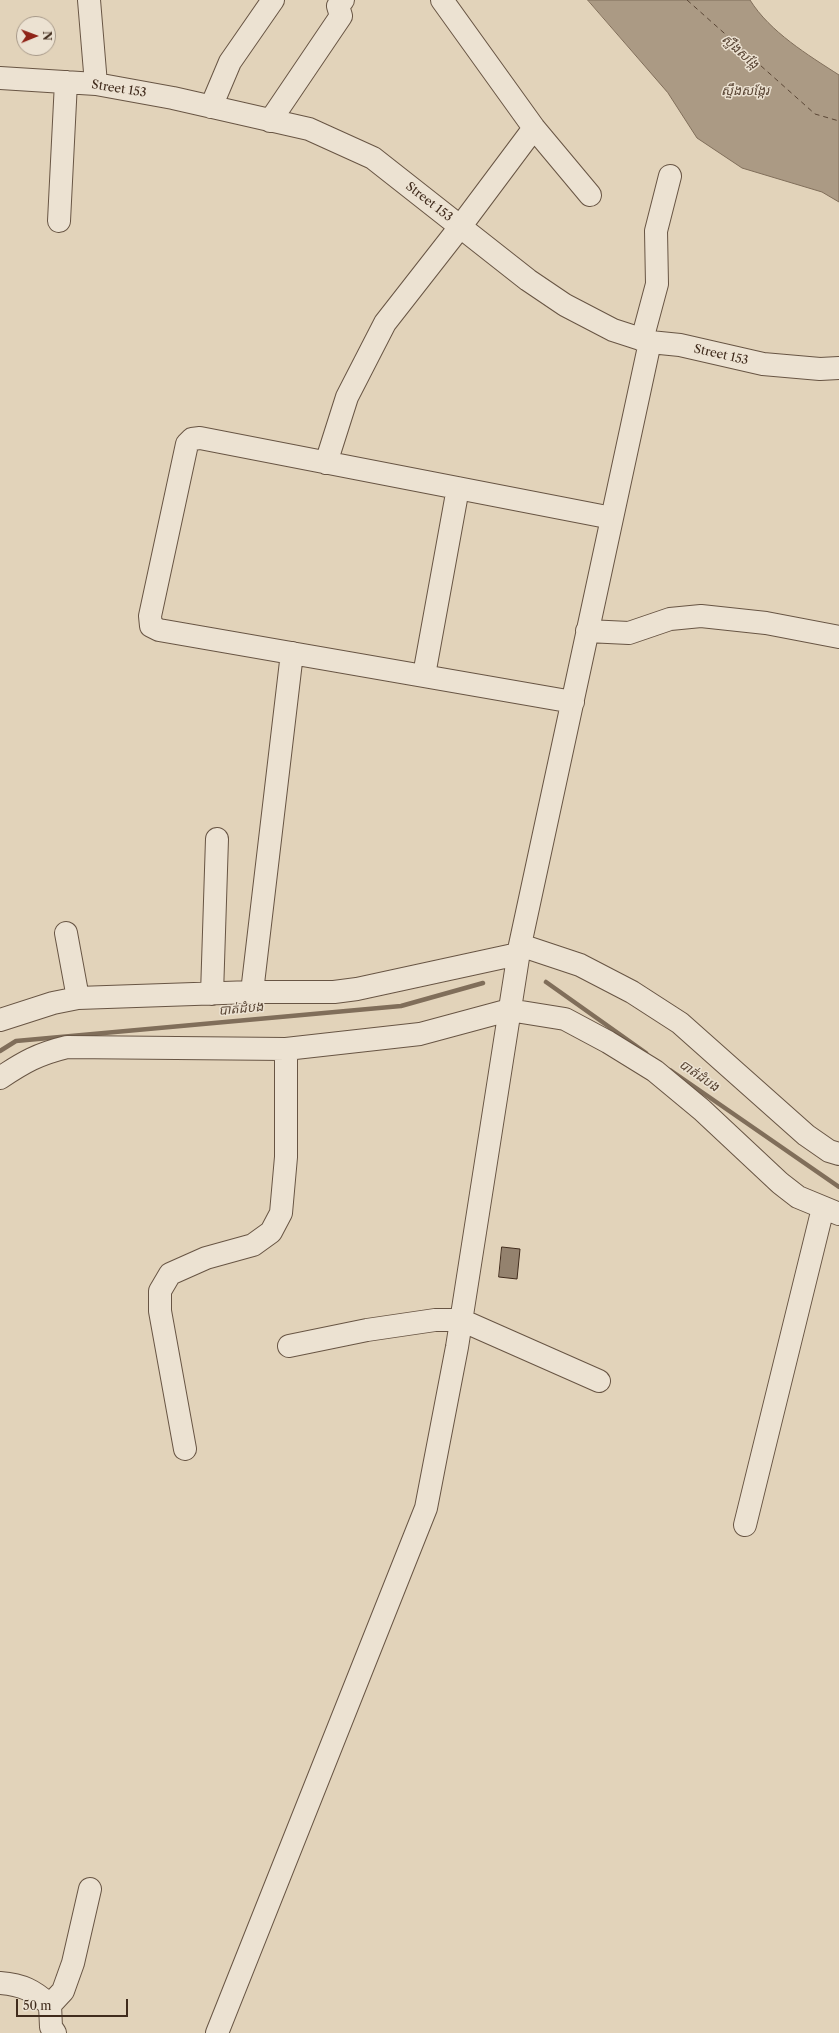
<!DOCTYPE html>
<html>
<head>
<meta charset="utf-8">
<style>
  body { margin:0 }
  #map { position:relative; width:839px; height:2033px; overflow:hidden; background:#e2d3ba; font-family:"Libre Caslon Text",serif }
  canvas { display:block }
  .north { position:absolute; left:16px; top:16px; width:40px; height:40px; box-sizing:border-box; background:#ece2d2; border:1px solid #a79989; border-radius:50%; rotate:89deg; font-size:11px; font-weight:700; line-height:16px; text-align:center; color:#402b1c }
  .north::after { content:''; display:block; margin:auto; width:14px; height:18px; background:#8f2418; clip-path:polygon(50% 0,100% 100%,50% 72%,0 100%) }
  .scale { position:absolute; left:16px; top:1999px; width:112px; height:18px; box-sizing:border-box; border:2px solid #402b1c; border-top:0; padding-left:5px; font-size:12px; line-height:14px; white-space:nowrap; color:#402b1c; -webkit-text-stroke:3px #ece2d2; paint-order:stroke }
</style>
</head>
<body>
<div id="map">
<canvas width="839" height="2033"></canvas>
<div class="north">N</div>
<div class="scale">50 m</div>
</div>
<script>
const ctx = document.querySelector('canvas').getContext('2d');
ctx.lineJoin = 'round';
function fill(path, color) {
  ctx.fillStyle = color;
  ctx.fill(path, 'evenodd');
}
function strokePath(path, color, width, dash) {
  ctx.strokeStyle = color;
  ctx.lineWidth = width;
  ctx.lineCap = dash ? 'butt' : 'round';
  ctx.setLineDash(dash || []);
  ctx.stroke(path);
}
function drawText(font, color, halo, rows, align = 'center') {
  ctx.font = font + ' "Libre Caslon Text","Noto Sans Khmer",serif';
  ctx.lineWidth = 3;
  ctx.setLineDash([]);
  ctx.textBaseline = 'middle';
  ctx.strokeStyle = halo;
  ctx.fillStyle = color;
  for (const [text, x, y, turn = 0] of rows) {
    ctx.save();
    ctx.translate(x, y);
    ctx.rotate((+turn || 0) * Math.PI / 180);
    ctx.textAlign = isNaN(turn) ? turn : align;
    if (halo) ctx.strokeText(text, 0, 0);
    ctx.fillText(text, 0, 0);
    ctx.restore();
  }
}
const water = new Path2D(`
  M588 0H750C770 32 808 55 839 75V202L822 192 742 168 697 138 668 93Z`);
const stream = new Path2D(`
  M546 982 646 1053
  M0 1051 16 1041 401 1006 483 983
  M670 1070 839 1187`);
const ferry = new Path2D(`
  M687 0 815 114 839 121`);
const building = new Path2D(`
  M502 1247 520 1249 517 1279 499 1277Z`);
const minor = new Path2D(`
  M89 0 96 84
  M442 0 534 128 590 195
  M0 78 96 84 173 98 309 129 373 158 528 280 565 305 613 330 650 342 680 345 763 364 820 369 839 368
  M211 107 230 62 273 0
  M270 121 341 16 338 6 343 0
  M59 221 66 82
  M642 340 657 284 656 231 670 176
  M326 463 347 397 385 323 460 227 534 128
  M587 631 629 633 670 619 701 616 766 623 839 637
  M424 675 458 488
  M573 702 159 630 151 626 150 616 187 444 192 439 200 438 612 518
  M66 933 78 998
  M520 945 580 965 632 992 680 1023 806 1135 829 1151 839 1154
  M252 992 292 653
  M212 994 217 839
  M0 1020 53 1003 78 998 252 992H334L357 989 518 954
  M0 1078C24 1062 38 1054 67 1047L286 1049 420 1034 509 1010 565 1019 608 1042 655 1071 702 1110 780 1183 798 1197 839 1214
  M289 1346 367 1330 435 1320H461L599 1381
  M185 1449 160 1311V1291L170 1274 206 1258 253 1245 271 1232 281 1213 286 1157V1049
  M745 1525 823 1208
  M0 1983C23 1985 33 1990 50 2005L51 2027 55 2033
  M50 2005 63 1991 73 1963 90 1889
  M217 2033 426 1508 457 1347 520 945 650 342`);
const streetNames = [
  ["Street 153",119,89,9],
  ["Street 153",429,202,38],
  ["Street 153",721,355,13]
];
const waterNames = [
  ["ស្ទឹងសង្កែ",740,52,42],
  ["ស្ទឹងសង្កែរ",745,91],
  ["បាត់ដំបង",241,1009,-5],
  ["បាត់ដំបង",699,1076,35]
];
fill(water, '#ab9a84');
strokePath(water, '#806e5a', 1);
strokePath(stream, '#806e5a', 4.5);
strokePath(ferry, '#5b4736', 1, [5, 4]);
fill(building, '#94826e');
strokePath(building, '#402b1c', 1);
strokePath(minor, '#685544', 24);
strokePath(minor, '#ece2d2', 22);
drawText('12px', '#402b1c', '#ece2d2', streetNames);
drawText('italic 13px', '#5b4736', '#ece2d2', waterNames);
</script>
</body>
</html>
